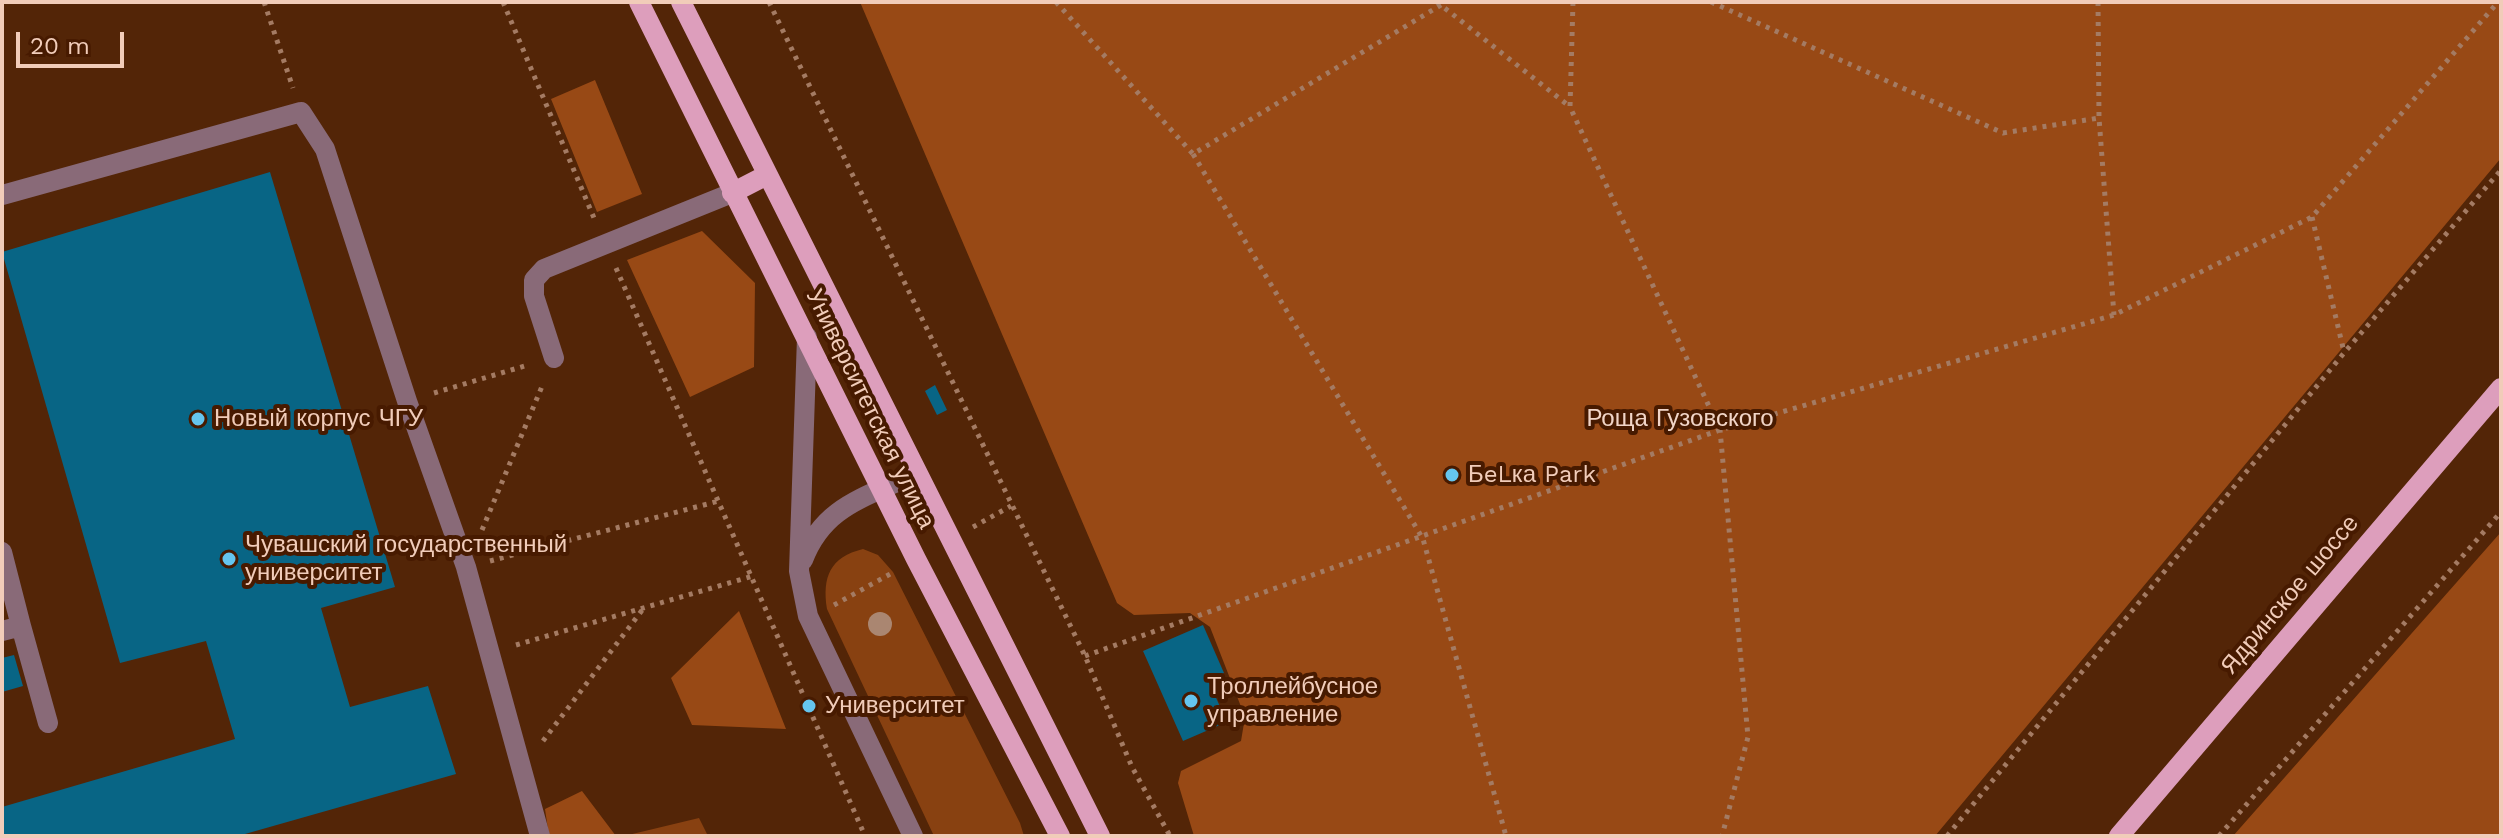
<!DOCTYPE html>
<html>
<head>
<meta charset="utf-8">
<style>
  body { margin:0 }
  #map { position:relative; width:2503px; height:838px; overflow:hidden; background:#532507; font-family:"Work Sans",sans-serif }
  canvas { display:block }
  .frame { position:absolute; inset:0; border:4px solid #f1ccb9; pointer-events:none }
  .scale { position:absolute; left:16px; top:32px; width:108px; height:36px; box-sizing:border-box; border:4px solid #f1ccb9; border-top:0; padding-left:10px; font-size:24px; line-height:28px; white-space:nowrap; color:#f1ccb9; -webkit-text-stroke:6px #471a00; paint-order:stroke }
</style>
</head>
<body>
<div id="map">
<canvas width="2503" height="838"></canvas>
<div class="frame"></div>
<div class="scale">20 m</div>
</div>
<script>
const ctx = document.querySelector('canvas').getContext('2d');
ctx.lineJoin = 'round';
function fill(path, color) {
  ctx.fillStyle = color;
  ctx.fill(path, 'evenodd');
}
function strokePath(path, color, width, dash) {
  ctx.strokeStyle = color;
  ctx.lineWidth = width;
  ctx.lineCap = dash ? 'butt' : 'round';
  ctx.setLineDash(dash || []);
  ctx.stroke(path);
}
function drawText(font, color, halo, rows, align = 'center') {
  ctx.font = font + ' "Work Sans",sans-serif';
  ctx.lineWidth = 8;
  ctx.setLineDash([]);
  ctx.textBaseline = 'middle';
  ctx.strokeStyle = halo;
  ctx.fillStyle = color;
  for (const [text, x, y, turn = 0] of rows) {
    ctx.save();
    ctx.translate(x, y);
    ctx.rotate((+turn || 0) * Math.PI / 180);
    ctx.textAlign = isNaN(turn) ? turn : align;
    if (halo) ctx.strokeText(text, 0, 0);
    ctx.fillText(text, 0, 0);
    ctx.restore();
  }
}
const green = new Path2D(`
  M863 549 878 555 893 572 1020 823 1024 836H934L827 609C822 577 830 557 863 549Z
  M699 818 708 836H624Z`);
const forest = new Path2D(`
  M860 2H2501V158L1935 836H1194L1178 783 1181 771 1241 741 1245 717 1210 627 1190 613 1134 615 1117 603Z
  M595 80 642 194 597 212 551 99Z
  M702 231 755 283 754 367 690 397 627 260Z
  M2501 532V836H2233Z
  M739 611 786 729 692 725 671 678Z
  M582 791 616 836H549L545 809Z`);
const building = new Path2D(`
  M270 172 395 587 321 608 350 707 428 686 456 774 238 836H2V807L235 739 206 641 120 663 2 252Z
  M935 385 947 410 937 415 925 391Z
  M1203 625 1224 673 1208 680 1227 722 1183 741 1143 651Z
  M14 655 23 686 2 692V658Z`);
const path = new Path2D(`
  M264 2 293 88
  M503 2 594 218
  M769 2 1085 656 1132 767 1170 836
  M1056 2 1193 154 1446 2
  M1437 2 1569 106
  M1573 2 1570 107 1720 430 1748 737 1722 836
  M1711 2 2003 133 2099 118
  M2098 2 2099 118 2114 315
  M1193 154 1423 539 1506 836
  M2312 217 2344 352
  M616 268 865 836
  M434 393 528 365
  M973 527 1011 506
  M482 530 543 384
  M490 561 719 501
  M834 605 892 573
  M516 645 753 576
  M1085 656 1720 430 2114 315 2312 217 2498 2
  M543 741 643 609
  M1947 836 2344 353 2501 170
  M2219 836 2501 512`);
const minor = new Path2D(`
  M2 195 301 112 325 149 407 401 466 567 540 836
  M807 337 799 571 808 616 913 836
  M554 358 534 296V280L544 269 732 193
  M2 552 21 626 2 631
  M803 560C824 505 866 498 916 473
  M21 626 48 723`);
const major = new Path2D(`
  M639 2 916 559 1060 836
  M681 2 1100 836
  M732 193 767 175
  M2119 836 2501 388`);
const trees = [
  [880,624]
];
const markers = [
  [198,419,8,"#65c5ee"],
  [1452,475,8,"#65c5ee"],
  [229,559,8,"#65c5ee"],
  [1191,701,8,"#65c5ee"],
  [809,706,8,"#65c5ee"]
];
const streetNames = [
  ["Университетская улица",870,409,64],
  ["Ядринское шоссе",2290,595,-50]
];
const poiNames = [
  ["Новый корпус ЧГУ",214,419],
  ["БeLка Park",1468,475],
  ["Чувашский государственный",245,545],
  ["университет",245,573],
  ["Троллейбусное",1207,687],
  ["управление",1207,715],
  ["Университет",825,706]
];
const parkNames = [
  ["Роща Гузовского",1680,419]
];
fill(green, '#884111');
fill(forest, '#984915');
fill(building, '#086585');
strokePath(path, '#a47b63', 5, [4, 6]);
strokePath(minor, '#896a78', 20);
strokePath(major, '#dd9ebc', 20);
ctx.fillStyle = '#aa8671';
for (const [x, y] of trees) {
  ctx.beginPath();
  ctx.arc(x, y, 12, 0, 2 * Math.PI);
  ctx.fill();
}
for (const [x, y, r, color] of markers) {
  const dot = new Path2D();
  dot.arc(x, y, r, 0, 2 * Math.PI);
  ctx.fillStyle = color;
  ctx.fill(dot);
  strokePath(dot, '#471a00', 3);
}
drawText('24px', '#f1ccb9', '#471a00', streetNames);
drawText('24px', '#f1ccb9', '#471a00', poiNames, 'left');
drawText('24px', '#f1d5c7', '#471a00', parkNames);
</script>
</body>
</html>
